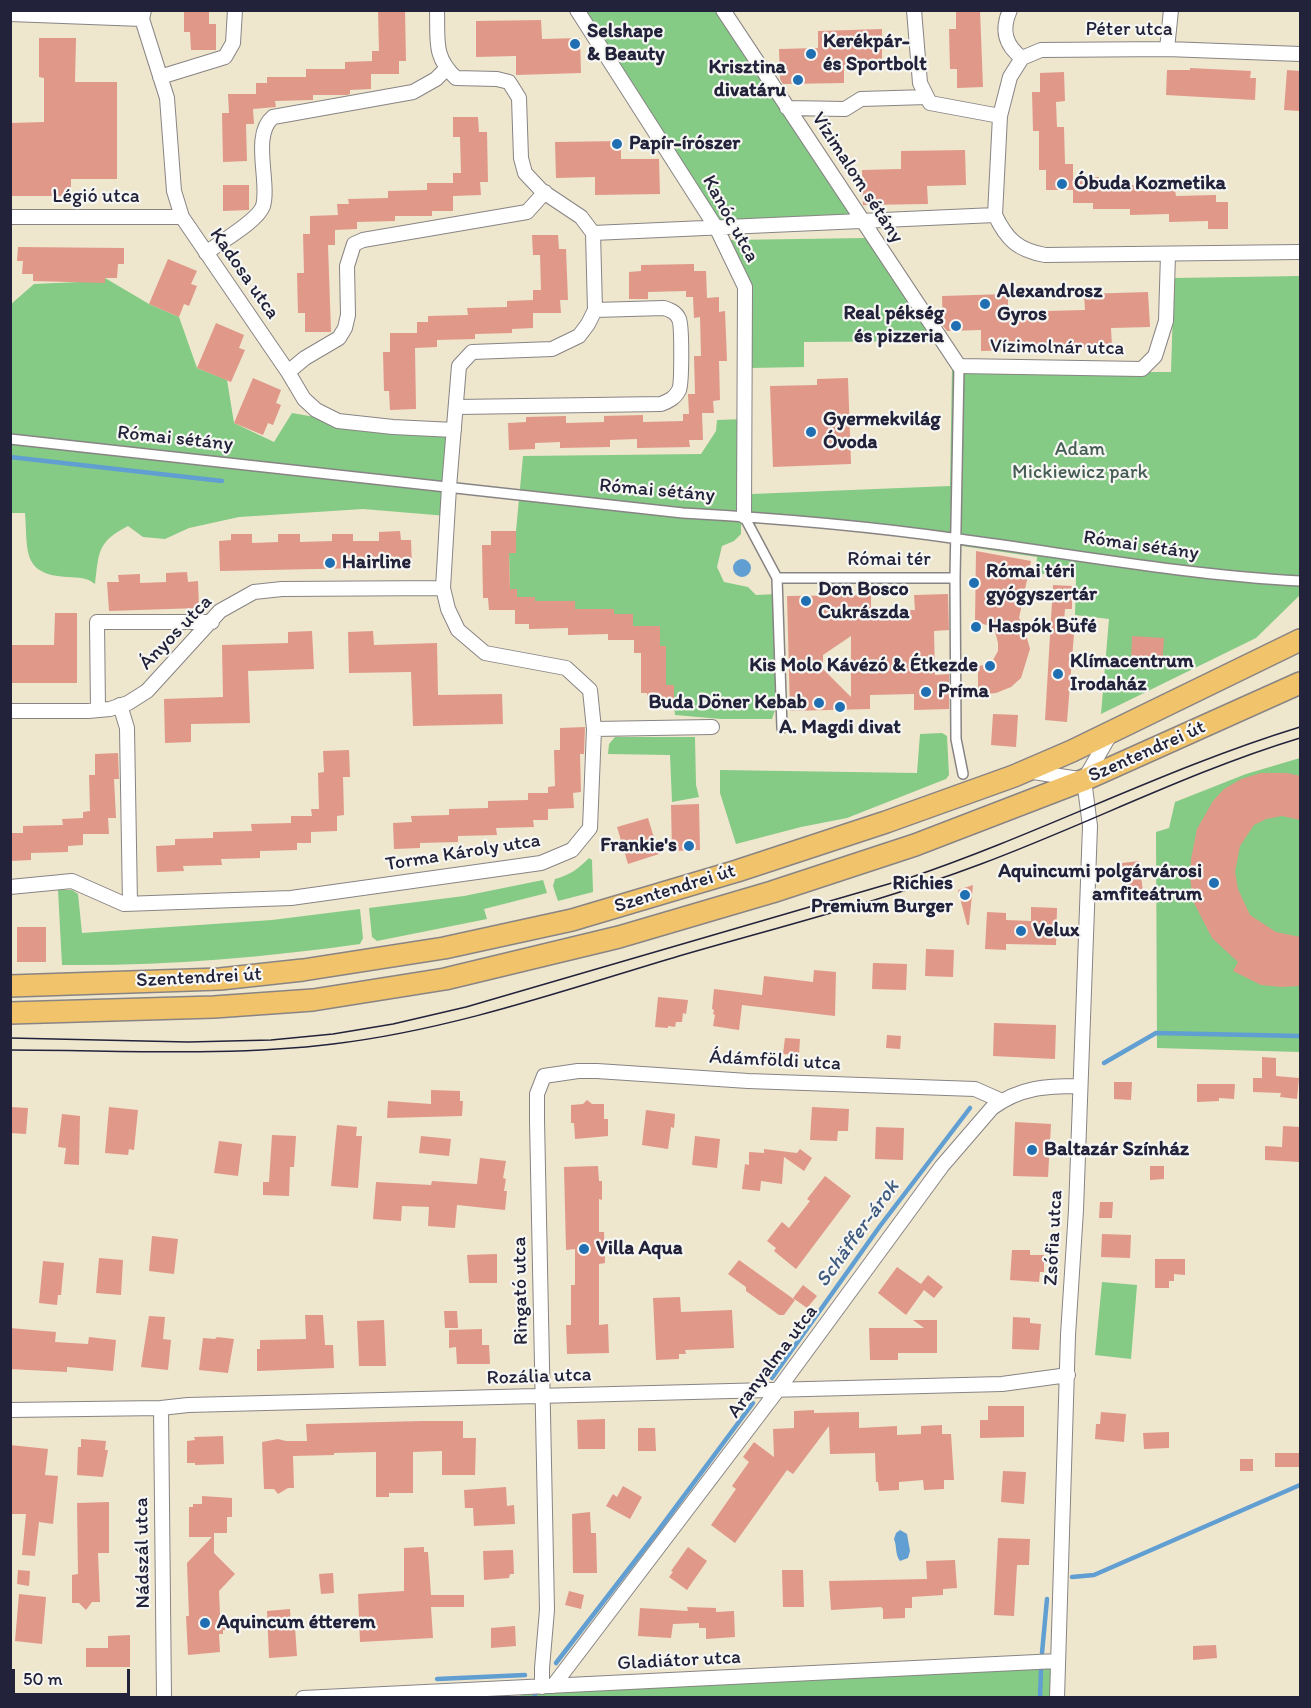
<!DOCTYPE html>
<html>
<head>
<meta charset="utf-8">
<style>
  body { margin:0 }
  #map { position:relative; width:1311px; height:1708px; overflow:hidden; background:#efe6ce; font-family:Itim,sans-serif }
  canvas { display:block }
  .frame { position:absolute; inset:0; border:12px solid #22223b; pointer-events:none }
  .scale { position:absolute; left:12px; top:1669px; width:118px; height:27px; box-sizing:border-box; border:3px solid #22223b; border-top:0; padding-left:8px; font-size:18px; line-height:21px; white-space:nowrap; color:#22223b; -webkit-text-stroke:4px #f6f6f2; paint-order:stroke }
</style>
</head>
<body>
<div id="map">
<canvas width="1311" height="1708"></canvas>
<div class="frame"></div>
<div class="scale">50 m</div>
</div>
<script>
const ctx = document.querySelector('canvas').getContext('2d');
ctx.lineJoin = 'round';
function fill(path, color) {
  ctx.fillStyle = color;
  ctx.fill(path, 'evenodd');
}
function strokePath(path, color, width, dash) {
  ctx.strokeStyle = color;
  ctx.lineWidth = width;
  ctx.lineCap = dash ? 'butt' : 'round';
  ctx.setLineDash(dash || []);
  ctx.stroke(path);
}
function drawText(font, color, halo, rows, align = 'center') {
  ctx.font = font + ' Itim,sans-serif';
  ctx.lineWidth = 4.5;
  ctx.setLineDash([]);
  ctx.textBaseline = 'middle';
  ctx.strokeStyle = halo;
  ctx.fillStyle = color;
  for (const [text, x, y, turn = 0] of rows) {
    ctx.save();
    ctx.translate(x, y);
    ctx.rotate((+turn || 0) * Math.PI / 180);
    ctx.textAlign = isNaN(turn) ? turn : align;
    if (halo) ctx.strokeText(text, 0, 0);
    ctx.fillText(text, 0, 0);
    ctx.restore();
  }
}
const green = new Path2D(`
  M576 11H722L862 223 717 229Z
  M867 238 964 372H1171L1174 278 1300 276V595L1256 638 1101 714 1109 619 1075 615 1076 578 1036 573 1037 557 962 546 963 538 752 514V494L950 486 952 369 933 341 804 342V367L750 368 751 285 729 240Z
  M105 278 149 304 179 317 197 368 227 380 234 423 274 442 292 413 338 421 454 430 447 516 363 509 239 517 189 528 165 539 143 537 128 526C97 542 99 552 95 584 86 577 79 578 68 577 21 575 28 550 25 513H11L10 305 34 284 79 282Z
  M745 419 744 516 741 526V534L734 541 722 546 717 567 724 582 748 587 756 595 777 594 780 695 772 719H721L675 715 674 705 666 685V646H660L633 626V614H614L613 609H575V601H535V597H517L510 589 509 553H516V531L523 456 701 454 716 431 717 420Z
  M942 733 947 736 949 775 946 779 847 818 801 827 736 844 720 793V770L917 773 920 734Z
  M615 737H695L696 785 699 797 672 802 670 755 608 754 609 744Z
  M1300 758V1052L1157 1048 1156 832 1169 828 1175 802 1246 774Z
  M589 858 592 860 593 892 558 901 553 886 555 879C570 875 578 869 589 858Z
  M543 880 547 893 484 909 487 919 377 941 372 937 369 908 464 896Z
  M58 890H72L78 894 82 933 272 920 360 909 363 938 360 944C261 958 161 966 62 965Z
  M1102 1282 1137 1285 1131 1359 1095 1355Z
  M1057 1661 1055 1697 512 1698 553 1686Z`);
const water = new Path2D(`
  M733 568a9 9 0 1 1 18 0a9 9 0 1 1-18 0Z
  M900 1530 907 1534 910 1551 908 1558 900 1561C895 1555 897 1546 894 1539L896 1533Z`);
const stream = new Path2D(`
  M10 457 222 481
  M1104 1063 1156 1033 1300 1036
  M772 1378 880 1226 970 1108
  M1072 1577 1094 1575 1300 1485
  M1042 1653 1047 1599
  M556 1663 658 1531 753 1403
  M437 1679 525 1675
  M534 1698 535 1695
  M1040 1698 1041 1670`);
const building = new Path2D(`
  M184 10H209V24H216V50H191L190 32H184Z
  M378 10H405L406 61H399V74H371V89L350 90V94L347 95H313V100L275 101 276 107 253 109 254 124H246L247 161 223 162 222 113H229L228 94H256V83H267V77H306V69H345V62L372 61V51H379Z
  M956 10H980L983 87 957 88V69H950L949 29H956Z
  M541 20 542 39 580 38 581 73 516 75V56L476 57V21Z
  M882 29V64L844 65V83L783 84 780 79 779 49 818 48V31Z
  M39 38H76L75 82H117V179H71V196H10V123L44 122V78L39 77Z
  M1190 68 1251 71 1250 78H1256L1255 100 1166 95 1167 70H1190Z
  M1287 70 1300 71V111L1284 110Z
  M1064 72 1065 101 1056 102 1057 127H1064L1065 164H1073V178L1099 177V186L1138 185V191L1175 190 1176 196 1216 195V202H1228V229H1208V221L1169 222V214L1130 215V209H1093V203H1073V190H1046V170H1039V131H1033L1032 92H1040V73Z
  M453 117H478L479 132H487L488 182H480L481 195 453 196V211H432V216H395V221L357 222V229L335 230V245H328L331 332H305V313H298L297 273H304L303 234H310V216L338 215 337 204H349L348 199 388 198V191L427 190V183H453V173H461L460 137H453Z
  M621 141V159H659L660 194 595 195V177L556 178 555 142Z
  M965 150 966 185 927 186 928 204 863 205 862 170 901 169V151Z
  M223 185H249V210L223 211Z
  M532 235H558L559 249H566L568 300H560L561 313H533V328L512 329V333L475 334V339L437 340V347L415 348 416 409 390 410 389 391H384L383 352H390V333H417V322H428V316L468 315 467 308 507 307V301L533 300V290H541L540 255H533Z
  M18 247 124 248V264H118L117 278H105V283L33 281V274H22L23 261H17Z
  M168 259 197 271 191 284 197 286 189 306 184 304 179 317 149 304Z
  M694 264V271H706L707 298 719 297V312L725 311 727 361H719L720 400 713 401 714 413H702L703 440H689L690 447 637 448V439L610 440V447L560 448V442L535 443V449L509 450 508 423 526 422V417L566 416V423L604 422V416L643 415V422L683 421V414H689L688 394H695L694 356H701L700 317 694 318 693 297H686V291L648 292V299H629V272L641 271V265Z
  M1148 292 1150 327 1111 328 1112 347 981 351V330L947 331 943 326 942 296 1008 294V312L1085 310 1084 294Z
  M216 323 244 335 239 348 245 350 231 382 197 368Z
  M253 378 281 390 276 403 281 405 273 425 268 423 263 435 234 423Z
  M848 378 851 464 773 467 770 386 817 385V379Z
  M400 531 401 540H411L412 567 220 571 219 541 231 540V534H252V543L278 542V534H300V542L332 541V534H353V541H379V532Z
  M491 531H516V553H509L510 589H517V597H535V601H575V609H614V614H633V626H660V646H666V685H674V705H648L647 693H641V653H634V640H608V634L568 635V628L529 629V624H515V610H489L488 598H483L482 545H491Z
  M976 551 1031 561 1019 618 1024 627 1030 649 1021 678 1011 687 996 693 978 695V666L985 665 993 660 998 651V643L995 631 989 626 975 621Z
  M187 572 188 582 198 581 199 608 109 611 107 582H119L118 575 140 574V583L166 582V573Z
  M1053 585 1072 586V609H1065L1063 633 1074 634 1067 722 1045 720Z
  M948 594 949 630 934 631 935 675 949 674V709L914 710V694L870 695V709L790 711 787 596 871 595V611L915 610 914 595ZM851 636V697L823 669V655Z
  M55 613H77V683H10V645H54Z
  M312 631 314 669 248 671 250 723 191 724V742L165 743 164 699 223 697 222 645 288 643V632Z
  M373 631 374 645 437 643 438 695 502 694 503 724 413 726 411 672 349 673 348 632Z
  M1132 636 1164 638 1162 666 1131 664Z
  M993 714 1018 715 1016 747 991 745Z
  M585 727 584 754H580L581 792 573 793 574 808 548 809V820H533L534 827 496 828 497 835 458 836V842L420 843V848L394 849 393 823 412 822 411 816 449 815V809L488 808V801L528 800V793H548V787L555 786 554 750H560V728Z
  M349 750 350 777H343L344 815 337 816V831L311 832V843H297V850L260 851V858L221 859 222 865 183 866 184 871 157 872 156 846 175 845V839L213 838V832L252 831 251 824 291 823V816H312L311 809H319L318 773 324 772 323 751Z
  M118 753 119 779H114L116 818H108L109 834H83V845L68 846V852L31 853V860L10 861V833H23V826L63 825 62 819 83 818V812L90 811 89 775H95V754Z
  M1261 773H1287L1300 776V820L1282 816 1266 819 1254 825 1240 846 1235 872 1238 889 1250 915 1276 932 1300 937V986L1281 987 1261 985 1233 971 1238 962 1212 938 1193 901 1190 877 1191 859 1197 829 1213 801 1224 789 1241 779Z
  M699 804 700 850 672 851 671 805Z
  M648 818 659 854 628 864 617 827Z
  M1139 861 1143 892 1126 894 1122 863Z
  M973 885 969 925H967L958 890Z
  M1031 907 1057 908 1056 945 1006 944V950L985 949 987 912 1006 913V920L1031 921Z
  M17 927H46V962H17Z
  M926 949 954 950 953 977 925 976Z
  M873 963 907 964 906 990 872 989Z
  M814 970 836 972 835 1016 742 1005 739 1030 713 1026 715 1015 713 1014 714 1010 712 1009 714 989 762 995 764 976 813 982Z
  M658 997 688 1000 686 1014 683 1013 682 1022H676L675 1027 668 1026V1028L655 1027Z
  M994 1023 1056 1025 1055 1059 993 1056Z
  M887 1035 901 1036 900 1049 886 1048Z
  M785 1038 800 1039 799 1055 783 1054Z
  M1262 1057 1276 1058V1076L1299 1078 1297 1099 1280 1097 1281 1093 1253 1092V1078H1262Z
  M1114 1082H1132L1131 1100 1114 1099Z
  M1197 1084H1235L1234 1099 1219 1098V1101L1197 1102Z
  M431 1090 460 1091V1101H463L462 1116 387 1118 388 1101 431 1104Z
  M587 1100 592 1104H604V1119H608V1136L575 1139 574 1123H571V1105L583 1104Z
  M10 1107 28 1108 26 1134 10 1133Z
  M109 1107 138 1110 134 1150 129 1149 128 1155 105 1153Z
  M812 1107 849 1109 848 1131H838L837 1141 810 1140Z
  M646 1110 675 1114 674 1128 671 1127 668 1149 642 1145Z
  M62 1114 80 1116 79 1165 64 1164 66 1148 58 1147Z
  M1015 1122 1051 1124 1048 1177 1013 1176Z
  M337 1125 357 1127 356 1136H362L358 1188 331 1186Z
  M1283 1126 1300 1127V1162L1265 1160V1146L1282 1147Z
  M876 1127 904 1128 903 1160 875 1159Z
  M272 1135 296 1136 294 1167H290L289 1196 263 1195V1182H269Z
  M421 1136 451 1139 449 1156 419 1153Z
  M695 1136 720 1139 717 1168 692 1165Z
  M219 1141 242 1144 238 1176 214 1173Z
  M764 1149 797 1153 800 1149 812 1158 804 1171 784 1157 782 1184 761 1181 760 1191 742 1189 745 1164 749 1165V1152L764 1153Z
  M480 1158 506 1161 503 1178 506 1179 504 1191H507L505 1210 457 1205 455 1228 428 1226 429 1207 402 1206 401 1221 373 1219 376 1182 431 1185 432 1181 477 1184Z
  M598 1166 599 1181H602V1200L599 1199V1232H604L605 1263 599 1264V1325L608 1324 609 1353 567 1354 566 1325H571V1285H575V1249L566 1250 564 1167Z
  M1150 1166H1164V1179L1150 1180Z
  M825 1176 851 1196 796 1269 774 1251 776 1248 767 1241 782 1222 789 1228 810 1201 807 1199Z
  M1100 1202H1113L1112 1218H1099Z
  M1102 1234 1131 1235 1130 1258 1101 1257Z
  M152 1236 178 1239 174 1274 149 1271Z
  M1012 1250H1030V1255H1044V1272H1040L1039 1282 1010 1280Z
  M497 1254V1283H469L467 1255Z
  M99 1258 123 1260 121 1295 96 1293Z
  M1155 1259H1185V1275L1174 1274V1281H1169V1288H1155Z
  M739 1260 795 1300 784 1315H779L746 1291V1287L728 1274Z
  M43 1261 64 1263 61 1295H58L57 1305 39 1303Z
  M897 1267 921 1284 928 1275 943 1287 934 1298 924 1290 906 1315 878 1293Z
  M803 1285 817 1296 807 1308 793 1298Z
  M680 1297 681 1312 732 1310 734 1348 685 1350 686 1354H679V1359L656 1360 653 1298Z
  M444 1311H457L458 1328H445Z
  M305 1315H323L325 1345H333L334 1368 257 1371V1349H260V1340L306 1339Z
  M149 1316 165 1317 163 1339 171 1340 168 1370 141 1367Z
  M1013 1317 1030 1318V1323L1041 1324 1039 1350 1012 1349Z
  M384 1320 386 1366H359L357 1321Z
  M913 1320H937V1353H898V1360H870L869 1328H924Z
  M10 1328 56 1332 55 1342 88 1344 89 1337 116 1340 113 1371 67 1367V1372L10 1369Z
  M482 1329V1345H489L490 1364H457L456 1347 449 1348V1330Z
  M217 1337 234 1339 228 1373 199 1370 203 1338 215 1339Z
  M988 1406H1024V1437L980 1438V1420H988Z
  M814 1410V1413L859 1412V1428L897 1426V1435L921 1434V1426L942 1425V1434H951L954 1480H944V1489L924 1490 923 1480 899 1482V1490L879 1491 878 1482H876L875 1453 830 1454 829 1426 793 1474 787 1470 735 1543 711 1525 736 1489 732 1486 749 1462 743 1457 754 1442 774 1457 773 1429 794 1428V1411Z
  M1101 1412 1126 1414 1124 1442 1095 1439 1096 1424H1100Z
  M605 1419V1449H578L577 1420Z
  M422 1421H463V1438H476L475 1475H442V1451L413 1452V1493H389V1497H376V1452L334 1453V1455L293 1456 294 1488H288L278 1494 274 1489H264L262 1442 278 1439 286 1441H307L306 1424Z
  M638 1428H655L656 1451H638Z
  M1169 1432V1448L1144 1449 1143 1433Z
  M223 1436 224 1464 195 1465V1463H187V1441L195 1440 194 1437Z
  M81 1439 106 1441 105 1450H108L103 1477 77 1475 78 1447H81Z
  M10 1445 48 1449 45 1475 58 1476 53 1524 39 1522 35 1556 22 1555 26 1514H10Z
  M1275 1453H1300V1467H1275Z
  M1240 1459H1253V1471H1240Z
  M1003 1471 1026 1472 1024 1504 1001 1502Z
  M623 1486 642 1497 630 1519 606 1506 613 1494 617 1497Z
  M506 1487 507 1506 514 1505 515 1524 474 1526 473 1508H465L464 1490Z
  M202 1496 232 1498V1517H227V1533H214V1553L235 1574 219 1591 220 1614 224 1613 225 1630H223V1634H219L220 1652 188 1655 186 1616H189L187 1563 212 1537H189V1507H193V1504H202Z
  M109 1502V1553H98L100 1602H92L86 1610 79 1603H72V1575L78 1574 77 1503Z
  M590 1512 591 1533H596L597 1573H573L572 1514Z
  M998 1538 1030 1539 1029 1565H1017L1014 1616 994 1615Z
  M424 1547V1552H428L431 1595H464V1607H431L433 1638 360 1642 358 1594 404 1591V1548Z
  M688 1547 707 1561 687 1590 669 1577 673 1572 671 1571Z
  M513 1550 514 1574H510L509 1578 484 1580 483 1551Z
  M955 1560 957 1588 943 1589V1595L912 1597V1608H905V1618L883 1619V1609L881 1607 831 1610 829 1581 927 1579 926 1561Z
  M18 1570 30 1571 29 1586 17 1584Z
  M782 1570H803L804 1607H783Z
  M333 1573 334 1593 321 1594 319 1574Z
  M569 1591 584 1595 581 1609 565 1605Z
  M19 1594 46 1597 42 1644 15 1641Z
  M687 1607 716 1608V1612L734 1611 735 1637 706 1639V1628H699V1623L673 1624 671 1638 638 1636 640 1608 688 1611Z
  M290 1609 291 1627H295L297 1656 269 1658 267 1611Z
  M515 1626 516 1646 491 1648V1628Z
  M130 1635V1667H86V1648H108V1636Z
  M1216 1645 1217 1658 1193 1660V1646Z`);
const pedestrian = new Path2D(`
  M10 439 683 513C774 518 869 526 959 539 1072 554 1186 575 1300 581
  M744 516 777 578
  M955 578 959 366
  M782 728 777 578H955L956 739 963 774`);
const minor = new Path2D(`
  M144 10 142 19 167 98 174 191 182 217 288 372 304 399 316 410 338 421 393 427 454 430
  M577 10 717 229 745 287 744 516
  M723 10 959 366 1142 369 1155 356 1166 321 1168 254
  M914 10 920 83 930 103 1000 116 995 215C1007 240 1018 250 1045 255L1300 252
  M1010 10C1001 30 1005 45 1022 58
  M10 14 142 19
  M1167 49 1171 10
  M160 77 225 57 233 43 235 10
  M787 108 845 109 861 99 927 97
  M1000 116 1010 77 1022 58 1041 50 1167 49 1300 54
  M10 217H182
  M593 233 995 215
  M206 253C220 242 258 221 263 206 270 182 251 135 273 117L413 92 436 79 446 69
  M288 372 305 358 339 338 345 328 348 315 347 266 354 244 363 240 527 212 545 192
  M457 407 661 404C669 401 675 398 679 390 682 384 682 325 679 319 676 312 670 310 664 308L595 310
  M120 705 127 728 130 904
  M98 710 97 622H212
  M10 711H88L110 709 128 703 147 691 220 611 254 592 282 589 443 588
  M594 729 712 727
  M1027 771 1079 779
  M10 887 72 881 124 904 291 898 541 863 572 850 590 828 594 729 590 690 566 668 485 653 458 630 448 609 443 588 449 487 459 366 472 352 552 349 579 336 588 324 595 310 593 233 581 217 542 191 525 173 521 158 519 98 509 82 497 79 456 78C433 57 438 40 437 10
  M161 1408 164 1698
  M10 1410 161 1408 188 1405 1002 1384 1068 1375
  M553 1686 777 1391 942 1166 992 1108C1020 1087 1047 1086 1080 1086
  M542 1687V1668L547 1610 537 1120V1094L544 1076 578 1071H597L748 1081 975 1089 1002 1101
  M303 1698 1057 1661
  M1057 1698 1068 1335 1076 1210 1090 826 1084 780 1111 733`);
const primary = new Path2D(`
  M10 986 220 979 303 970 444 948 572 920 737 871 886 822 1014 776 1072 751 1300 640
  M10 1013 214 1007 313 1000 445 979 619 937 772 892 915 845 1084 780 1300 683`);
const tram = new Path2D(`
  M10 1038 188 1042 271 1040 333 1034 393 1024 466 1007 909 878C1042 833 1166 768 1300 727
  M10 1050C118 1050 226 1057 333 1044 451 1030 565 990 679 956 779 927 883 901 981 864 1088 824 1191 771 1300 738`);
const markers = [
  [575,44,6,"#1f6fb2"],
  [811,54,6,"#1f6fb2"],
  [798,80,6,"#1f6fb2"],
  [617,144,6,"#1f6fb2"],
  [1062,184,6,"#1f6fb2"],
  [985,304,6,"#1f6fb2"],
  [956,326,6,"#1f6fb2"],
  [811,432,6,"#1f6fb2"],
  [330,563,6,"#1f6fb2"],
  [974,583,6,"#1f6fb2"],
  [806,601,6,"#1f6fb2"],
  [976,627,6,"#1f6fb2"],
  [990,666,6,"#1f6fb2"],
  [1058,674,6,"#1f6fb2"],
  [926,692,6,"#1f6fb2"],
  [819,703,6,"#1f6fb2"],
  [840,707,6,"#1f6fb2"],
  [689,846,6,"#1f6fb2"],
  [1214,883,6,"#1f6fb2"],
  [965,895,6,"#1f6fb2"],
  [1021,931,6,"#1f6fb2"],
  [1032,1150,6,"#1f6fb2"],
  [584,1249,6,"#1f6fb2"],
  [205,1623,6,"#1f6fb2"]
];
const streetNames = [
  ["Péter utca",1129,30],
  ["Vízimalom sétány",857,178,57],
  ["Légió utca",96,197],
  ["Kanóc utca",730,219,61],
  ["Kadosa utca",244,274,55],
  ["Vízimolnár utca",1057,348,1],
  ["Római sétány",175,439,6],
  ["Római sétány",657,491,5],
  ["Római sétány",1141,546,8],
  ["Római tér",889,560],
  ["Ányos utca",176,633,-46],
  ["Szentendrei út",1147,752,-24],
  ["Torma Károly utca",463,853,-9],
  ["Szentendrei út",675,889,-17],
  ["Szentendrei út",199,978,-3],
  ["Ádámföldi utca",775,1061,3],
  ["Zsófia utca",1054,1238,-87],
  ["Ringató utca",521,1291,-91],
  ["Aranyalma utca",773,1362,-53],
  ["Rozália utca",539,1377,-2],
  ["Nádszál utca",143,1553,-91],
  ["Gladiátor utca",679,1661,-3]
];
const poiNames = [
  ["Selshape",587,32],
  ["& Beauty",587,55],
  ["Kerékpár-",823,42],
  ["és Sportbolt",823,65],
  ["Krisztina",786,68,"right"],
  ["divatáru",786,91,"right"],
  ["Papír-írószer",629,144],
  ["Óbuda Kozmetika",1074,184],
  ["Alexandrosz",997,292],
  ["Gyros",997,315],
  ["Real pékség",944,314,"right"],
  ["és pizzeria",944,337,"right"],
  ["Gyermekvilág",823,420],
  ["Óvoda",823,443],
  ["Hairline",342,563],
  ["Római téri",986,572],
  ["gyógyszertár",986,595],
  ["Don Bosco",818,590],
  ["Cukrászda",818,613],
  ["Haspók Büfé",988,627],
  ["Klímacentrum",1070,662],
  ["Irodaház",1070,685],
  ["Kis Molo Kávézó & Étkezde",978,666,"right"],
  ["Príma",938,692],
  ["Buda Döner Kebab",807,703,"right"],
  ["A. Magdi divat",840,728,"center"],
  ["Frankie's",677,846,"right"],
  ["Aquincumi polgárvárosi",1202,872,"right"],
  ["amfiteátrum",1202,895,"right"],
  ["Richies",953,884,"right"],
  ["Premium Burger",953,907,"right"],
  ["Velux",1033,931],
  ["Baltazár Színház",1044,1150],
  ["Villa Aqua",596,1249],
  ["Aquincum étterem",217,1623]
];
const parkNames = [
  ["Adam",1080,450],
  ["Mickiewicz park",1080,473]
];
const waterNames = [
  ["Schäffer-árok",858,1234,-54]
];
fill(green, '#85ca85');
fill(water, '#619fd2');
strokePath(stream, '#619fd2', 4.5);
fill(building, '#e09889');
strokePath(pedestrian, '#888484', 12);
strokePath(minor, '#888484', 16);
strokePath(primary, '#888484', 24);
strokePath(pedestrian, '#fff', 9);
strokePath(minor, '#fff', 14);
strokePath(primary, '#f1c36a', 21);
strokePath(tram, '#22223b', 1.5);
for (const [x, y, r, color] of markers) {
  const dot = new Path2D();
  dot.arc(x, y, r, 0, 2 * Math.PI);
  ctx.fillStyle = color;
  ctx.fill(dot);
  strokePath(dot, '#f6f6f2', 2);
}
drawText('20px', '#22223b', '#f6f6f2', streetNames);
drawText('bold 20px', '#22223b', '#f6f6f2', poiNames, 'left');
drawText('20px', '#455d55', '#f6f6f2', parkNames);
drawText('italic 21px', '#3e5a7f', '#f6f6f2', waterNames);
</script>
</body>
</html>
